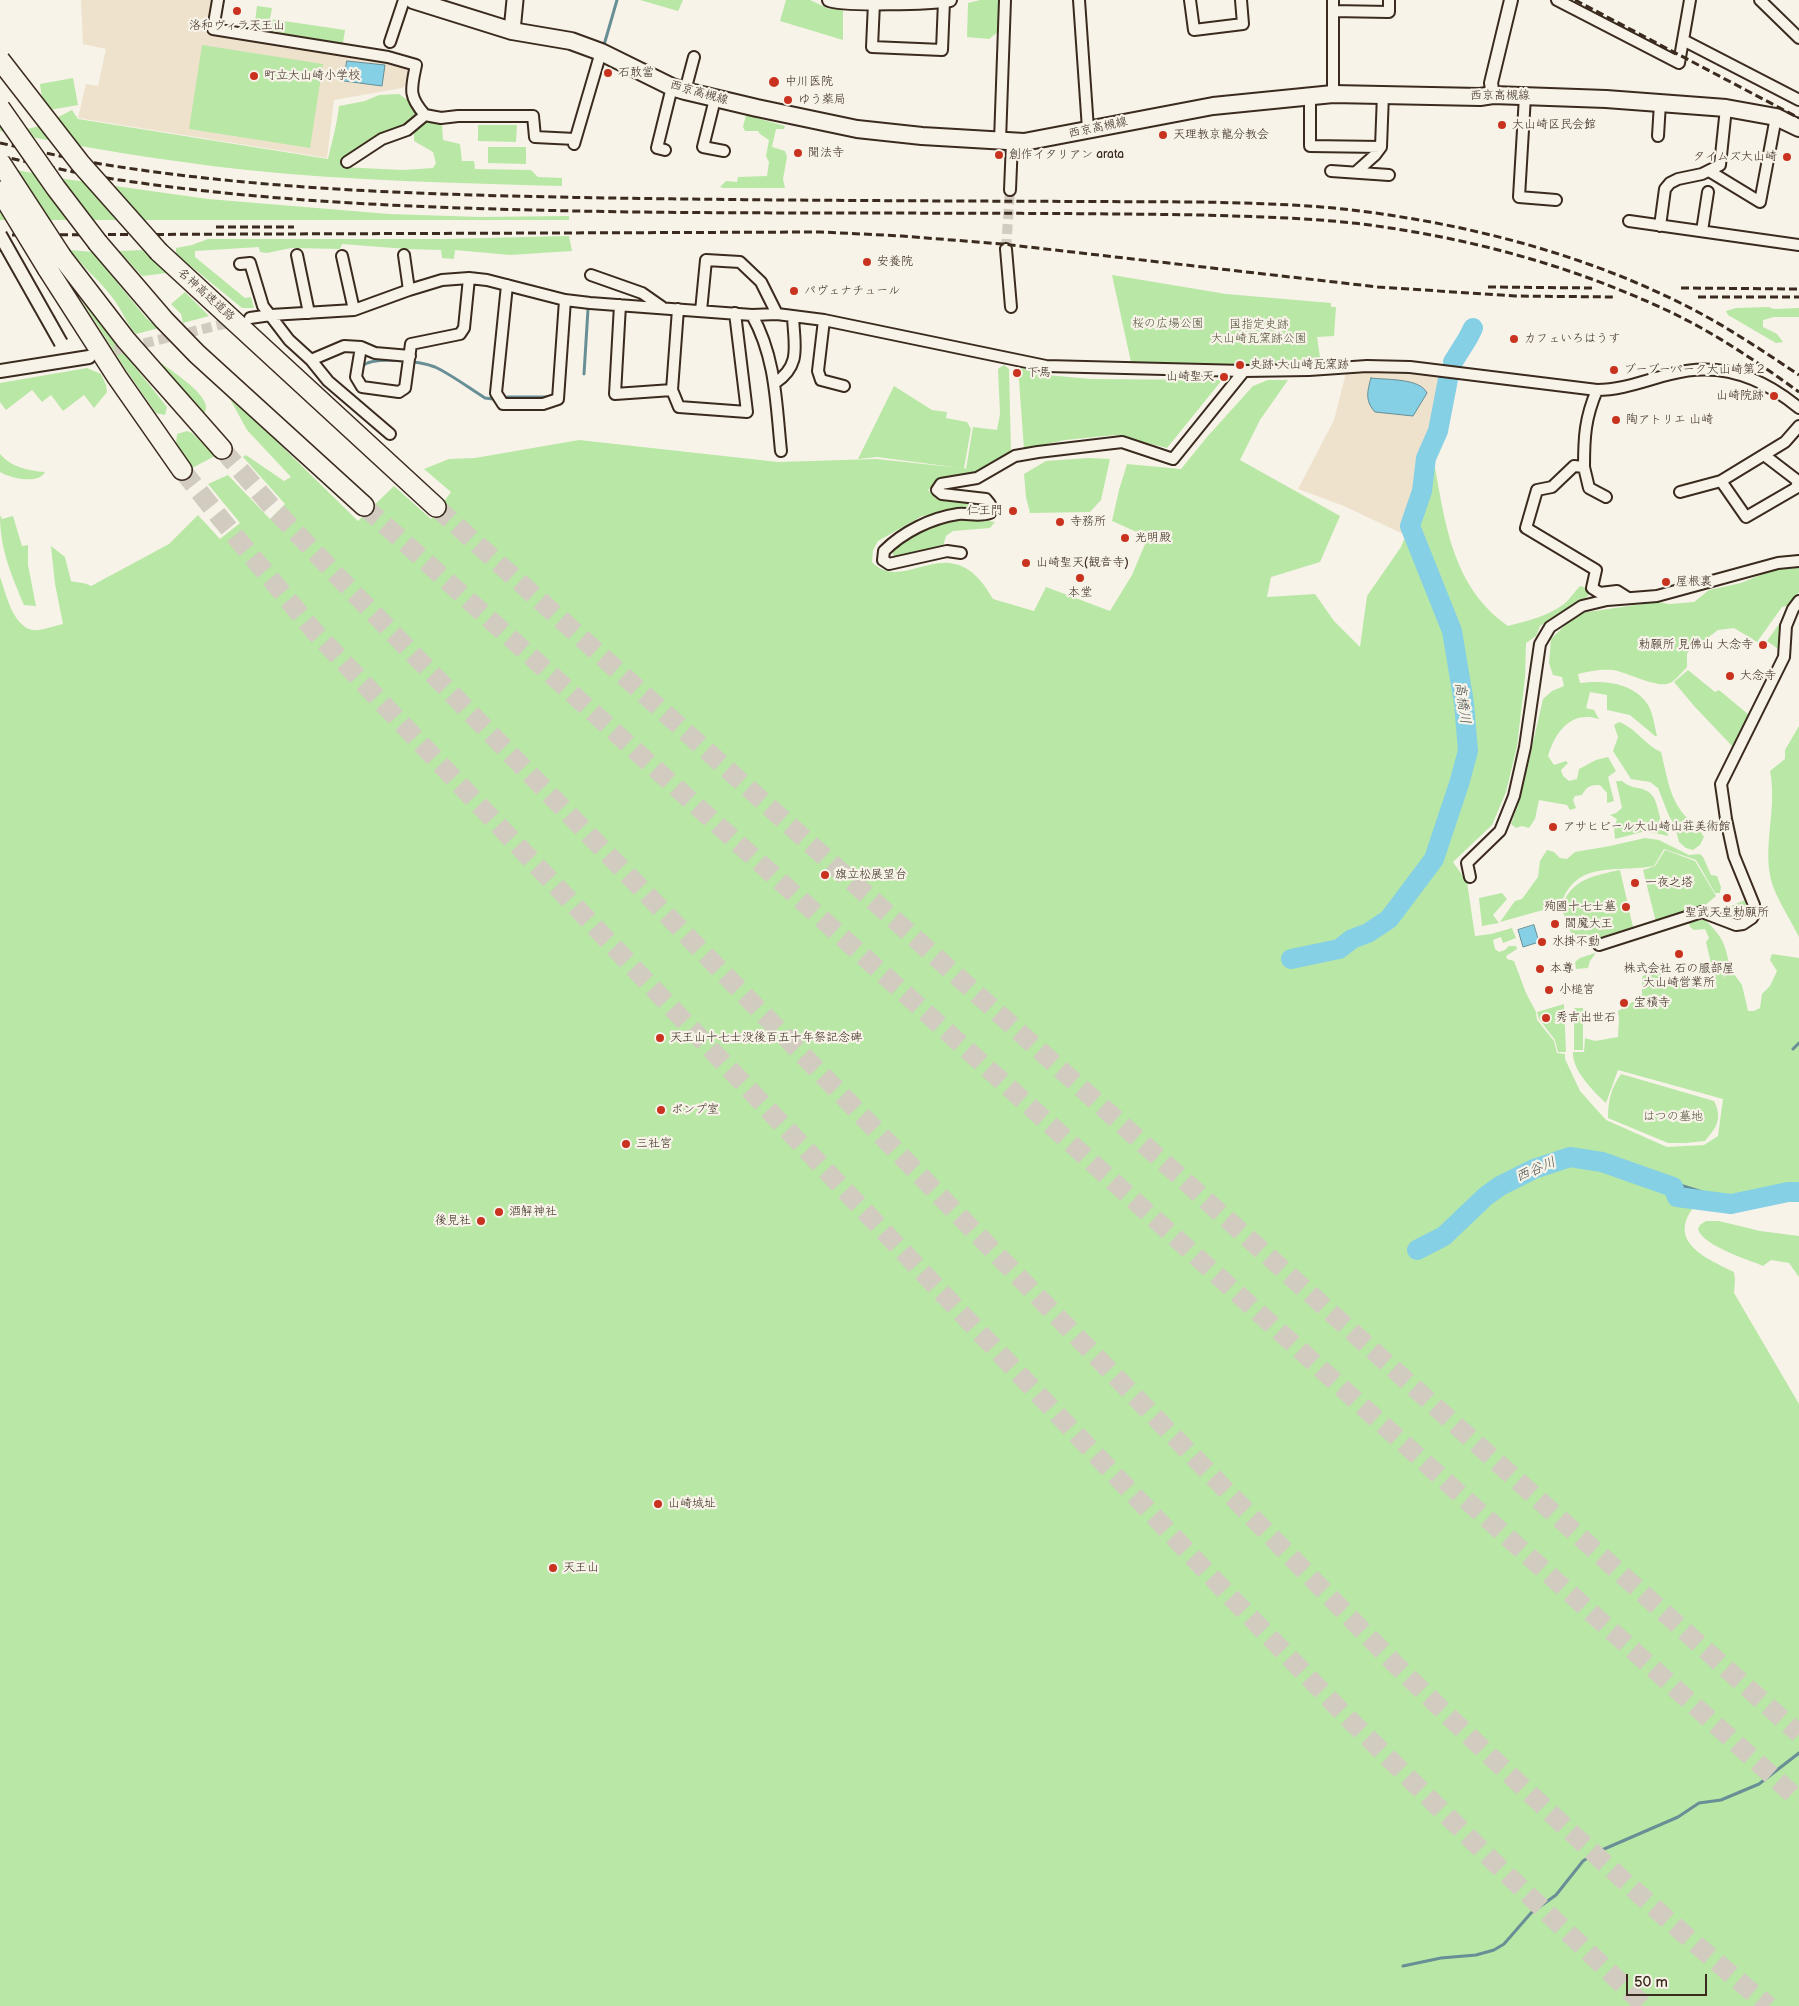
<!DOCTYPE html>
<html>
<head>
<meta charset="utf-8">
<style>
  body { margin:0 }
  #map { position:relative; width:1799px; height:2006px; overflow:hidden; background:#f7f3e8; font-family:"Balsamiq Sans",sans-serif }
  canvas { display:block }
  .scale { position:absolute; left:1626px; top:1974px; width:81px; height:22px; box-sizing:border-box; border:2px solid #3b2a1e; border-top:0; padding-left:6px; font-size:15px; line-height:18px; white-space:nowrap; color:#3b2a1e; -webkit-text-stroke:4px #f7f3e8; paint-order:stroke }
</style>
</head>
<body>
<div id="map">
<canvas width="1799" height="2006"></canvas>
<div class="scale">50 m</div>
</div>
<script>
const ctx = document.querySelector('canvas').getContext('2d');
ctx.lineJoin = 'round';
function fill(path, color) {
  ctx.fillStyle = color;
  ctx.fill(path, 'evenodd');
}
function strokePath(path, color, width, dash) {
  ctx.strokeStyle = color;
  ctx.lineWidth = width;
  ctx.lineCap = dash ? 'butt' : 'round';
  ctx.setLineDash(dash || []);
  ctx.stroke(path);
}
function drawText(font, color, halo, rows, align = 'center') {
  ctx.font = font + ' "Balsamiq Sans","Klee One",sans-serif';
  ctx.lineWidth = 4.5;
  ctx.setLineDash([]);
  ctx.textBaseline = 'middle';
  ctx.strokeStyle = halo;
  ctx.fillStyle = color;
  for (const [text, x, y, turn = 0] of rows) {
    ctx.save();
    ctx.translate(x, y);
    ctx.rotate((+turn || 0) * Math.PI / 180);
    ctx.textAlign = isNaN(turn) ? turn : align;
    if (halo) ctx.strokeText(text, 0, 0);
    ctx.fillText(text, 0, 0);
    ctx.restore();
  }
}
const built = new Path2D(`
  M81 0H212L206 30 212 35 390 60 409 68 407 85 402 88 334 100 327 158 78 118 86 84 98 86 106 49 83 44Z
  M1370 370 1446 374 1435 430 1425 458 1421 491 1405 535 1344 506 1298 489 1334 420 1346 373Z`);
const green = new Path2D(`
  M640 0H683L678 11Z
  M786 0H810L829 9H843V40L780 21Z
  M980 0H1001L999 31 989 39 967 37 968 3Z
  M257 6 272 8 270 19 345 30 343 43 254 29Z
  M202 45 323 64 310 148 189 129Z
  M73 78 78 105 44 111 40 84Z
  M399 94 409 101 418 113 405 125 391 129 343 160 341 167 403 170 433 168 436 163 433 152 414 141V132L425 121 442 124 443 140 460 144 462 161H474L475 169 531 170 538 177 562 178V186C457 183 352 181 247 170 164 161 82 147 0 131V127C34 134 43 124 72 110L78 119 328 159C332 142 337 124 339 106L365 101 379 95Z
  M746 115 785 126 784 129H776L772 147 785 151 787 157 783 179 785 188H723L720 187 726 181 737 182 738 177 767 176 769 162 766 156 769 140 760 134 758 131H745L743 127Z
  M478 125H517L516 142 478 141Z
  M488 147H526V164L488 163Z
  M0 167 65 179 208 199 389 214 480 217 569 216V220H0Z
  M569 236 572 251 510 255 455 250 454 259 442 258 441 250 407 249 342 244 340 249 291 248 267 253 260 252 259 247 195 251V257L245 298 251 297 254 308H242L176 254V248L192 245 208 239H444Z
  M70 250 92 252 147 319 159 328 136 334C126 323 123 312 115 301 102 282 84 269 70 250Z
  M142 250 167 273 142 276 119 251Z
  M1112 275 1226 294 1331 303V307H1336L1334 336 1317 337 1321 364 1288 366 1131 362Z
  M185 292 209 316 183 323 181 314 171 304Z
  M80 298 167 407 165 415 156 413 126 370Z
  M1768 307 1774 309 1799 308V317H1774L1763 320V327L1777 334 1783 342 1776 343 1728 315 1726 311 1736 308Z
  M154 358C167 368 200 388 205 403 207 407 206 410 204 414L181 392Z
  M1004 365 1009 369 1011 453 976 474 941 479 928 490 938 500 986 505V510L954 511 922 516 878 541 873 550 872 562C906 597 950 522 993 599L1034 611 1046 587 1110 611 1132 575 1148 537 1112 521 1119 490 1127 464 1181 469 1207 437 1253 386 1268 380H1288L1260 420 1240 460 1340 516 1320 562 1271 577 1267 597 1315 594 1334 621 1360 647 1367 596 1401 547 1423 494 1427 477 1435 468C1446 528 1454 588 1508 626 1527 621 1548 616 1564 604 1570 599 1574 592 1580 586L1586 588 1589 595 1580 602 1540 626 1536 636 1526 643 1525 678 1517 746 1506 792 1492 825 1453 862 1467 882 1475 936 1491 934 1512 928 1516 938 1503 943 1501 937 1493 940 1495 949 1499 952 1505 950 1509 946H1516L1517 949 1506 956 1507 959 1514 961 1526 993 1536 1012 1537 1020 1554 1041 1557 1053 1565 1054V1059L1580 1091 1606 1120 1667 1147 1704 1145 1718 1136 1723 1099 1618 1070 1606 1103C1593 1091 1572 1070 1573 1052H1584L1585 1038 1595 1041 1618 1037 1619 1020 1618 1011 1642 996V977L1647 973 1660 972 1666 983 1679 982 1681 978 1686 975 1693 977 1694 984 1699 990 1717 988 1706 942 1709 938 1705 929 1694 930 1690 927 1689 923 1704 919C1723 937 1725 943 1730 968L1722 980 1731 970 1742 985 1748 1011H1754L1760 1008 1762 994 1770 986 1777 971 1770 960 1772 954 1799 958V1195L1769 1194 1740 1205H1705L1693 1208C1667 1243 1708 1259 1734 1272L1735 1280 1734 1293 1799 1404V2006H0V577C6 593 12 625 32 630 41 631 54 626 63 624L55 584 51 546 65 557 71 581C78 583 84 582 91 586L169 544 198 515 220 539 240 523 208 484 228 475 270 519 285 504 243 457 246 455 284 481 291 477 247 430 230 399 265 430 358 521 394 486 431 519 451 492 424 469 449 459 475 458 579 440 778 462 876 459 961 468 877 457 858 459 894 386 932 410 947 412 946 418 967 422 971 429 964 468 966 469 973 427 997 430 1000 414 998 369Z
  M1018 367 1047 375 1091 379 1222 380 1167 448 1115 435 1065 440 1024 449Z
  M87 368 101 374 106 385 107 392 94 408 84 395 63 411 51 395 42 402 32 390 6 410 0 402V383Z
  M187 431 192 433 215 456 192 468 176 444 177 434Z
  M0 454C11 467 29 471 45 472 38 485 10 478 0 472Z
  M1088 458 1110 459 1101 500 1090 512 1030 513 1026 497 1024 474 1046 461Z
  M0 515 2 519 13 516 22 546 28 545V565L36 606 24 605C11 574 0 549 0 515Z
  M958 519 985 520 995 522 990 528 953 531 946 536 943 546 893 557V549C914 533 933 526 958 519Z
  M1782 566 1799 567V592L1791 605 1782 607 1757 642 1734 628 1718 630 1698 645 1690 649 1687 654V667C1682 672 1676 680 1670 683 1657 689 1627 672 1613 670 1601 669 1590 671 1578 674L1580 683C1602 680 1631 682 1646 702 1653 711 1654 725 1657 736H1655L1630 715 1607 710V695L1590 692 1586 708 1594 710 1599 719C1571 710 1555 732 1548 756L1554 765 1566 761 1568 763 1561 770 1563 776 1569 781 1577 779 1579 769 1596 760 1608 757 1616 771 1608 777 1614 801 1607 803V793L1600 785C1590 785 1587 786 1582 795L1575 796 1573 800 1576 808 1570 810 1567 805 1539 800 1535 819 1529 828 1522 826 1516 828 1511 824 1520 799 1543 699 1552 691 1564 686 1562 677 1553 675 1549 663 1551 639 1565 625 1581 613 1656 602 1670 604 1694 602 1709 590 1741 583Z
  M1786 614 1781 651 1767 641Z
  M1688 670 1715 692 1719 690 1749 715 1733 747 1695 707 1674 682Z
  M1619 722C1636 728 1645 745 1661 752 1666 771 1668 791 1679 808 1686 819 1698 826 1704 837L1700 845 1693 850 1686 848 1679 842 1675 826 1669 816 1658 788 1650 782 1631 779 1613 751 1618 737 1614 725Z
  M1799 726V937C1791 920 1773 894 1770 875 1764 840 1777 807 1770 771L1785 759V750Z
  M1616 781H1622C1633 790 1638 786 1647 791 1658 797 1657 812 1662 822 1665 827 1667 829 1668 836L1646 831 1615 839 1614 828 1617 819 1610 815 1616 813 1622 808Z
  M1645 838 1659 840 1689 855 1700 854 1703 857 1711 875 1717 876 1721 887 1720 893H1715L1696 860 1664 849 1654 866C1618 873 1575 859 1561 905L1500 922 1515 901 1522 899 1538 877 1540 861 1547 850 1554 852 1560 858 1567 859 1575 852 1610 846Z
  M1665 850 1695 861 1716 896 1703 907 1656 922 1643 870 1655 866Z
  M1620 870 1633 927 1580 944 1571 933 1561 907C1573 878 1593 876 1620 870Z
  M1502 893 1507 899 1493 915 1499 923 1482 926 1479 898Z
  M1747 899C1750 907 1750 911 1745 919 1738 921 1731 921 1726 914L1731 912 1729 907Z
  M1595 953V954L1590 961 1588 968 1576 969 1575 962 1580 958Z
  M1564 1004 1566 1052H1558L1555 1040 1539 1019 1537 1012Z
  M1574 1008H1583V1050H1574Z
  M1621 1074 1714 1101C1723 1119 1716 1128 1705 1141L1685 1143H1668L1608 1118C1608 1101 1611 1088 1621 1074Z
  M1706 1221H1719L1760 1231 1799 1236V1277L1789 1263 1771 1260 1763 1266C1747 1259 1703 1246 1698 1229L1700 1225Z`);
const water = new Path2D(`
  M347 61 385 65 382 86 344 81Z
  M1371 378C1387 380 1420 378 1427 393L1413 416 1375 412C1365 401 1367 392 1371 378Z
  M1534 925 1539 942 1523 947 1518 930Z`);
const stream = new Path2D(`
  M604 45 617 0
  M362 366C374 356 420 361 435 367 452 375 469 388 485 398L493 399
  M584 374 588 309
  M507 397H547
  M1793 1049 1799 1043
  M1673 1187 1680 1185 1738 1203
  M1403 1966 1441 1958 1476 1955 1494 1950 1504 1944 1531 1913 1556 1895 1583 1861 1595 1853 1678 1817 1699 1803 1721 1800 1759 1784 1799 1753`);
const river = new Path2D(`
  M1453 362 1468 338 1473 328
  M1291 959 1339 949 1352 939 1368 933 1389 919 1434 859 1459 784 1468 751 1464 703 1452 631 1410 526 1422 491 1426 458 1438 431 1449 374
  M1417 1250 1444 1236 1486 1196 1500 1186 1534 1169 1570 1157 1602 1162 1673 1187 1677 1197 1731 1204 1788 1192H1799`);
const minorTunnel = new Path2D(`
  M1006 249 1010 190
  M100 354 236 321`);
const motorwayTunnel = new Path2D(`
  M222 449 273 508 347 586 1396 1665C1517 1783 1639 1899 1769 2006
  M182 470 221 519 314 631 1225 1591 1344 1714 1499 1867 1645 2006
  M364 506 1799 1800
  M436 507 1799 1734`);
const minor = new Path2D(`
  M218 0 213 29 388 57 416 65C411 89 408 96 425 115L441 118 458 116H533L535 137 575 139
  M1079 0 1088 129
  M1190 0 1194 30 1243 24 1241 0
  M1333 0V94
  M1557 0 1679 63 1690 0
  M1760 0 1799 38
  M874 3 872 47 942 50 944 1
  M1333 11 1389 12V0
  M1683 40 1799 100
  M390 42 404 0
  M685 91 694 57
  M1310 95V146L1381 147
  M1525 96 1519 197 1556 200
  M715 99 703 147 724 151
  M1658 136 1660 103
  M1000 141 1005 0
  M574 144 601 52
  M665 150 657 148 672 87
  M347 162 382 139 407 130 425 115
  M1331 171 1389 175
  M1709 171 1760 202 1776 117
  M1356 172 1375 155 1381 147 1383 94
  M1010 190 1012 142
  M1629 221 1799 245
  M1660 226 1665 189 1670 183 1678 179 1702 174 1720 165 1726 108
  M1702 231 1708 192
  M1006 249 1011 307
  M297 255 309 313
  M404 255 409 290
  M342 256 354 310
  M240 264 250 263 263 306 289 340 311 360 328 381 390 434
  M591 275 642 293 662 307
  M507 285 496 393 503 404H543L558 399 565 300
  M620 305 615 394 672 390
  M678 309 672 390 679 407 747 412 735 313
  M701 311 706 260 740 262 761 282 777 314
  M752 315C776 358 776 403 781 451
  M250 318 271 315 354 310 409 290 442 280 469 278 487 280 565 300 590 303 752 315 777 314 824 320 1046 366 1244 371 1309 370 1367 366 1410 367 1597 390C1623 390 1646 380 1671 374 1719 361 1762 377 1799 408
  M824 320 818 371 821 380 844 386
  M361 347 356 377 362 387 399 392 405 388 411 344 460 334 464 328 469 278
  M311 360 344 346 361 347 375 353 410 356
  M775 383C802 365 794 345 793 316
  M1597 390C1585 418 1584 437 1584 467L1574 466 1552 487 1537 490 1526 528 1596 570 1592 588 1600 593 1617 591 1628 598
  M1584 467 1589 488 1606 497
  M1721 481 1746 517 1796 488 1798 481 1764 455
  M1680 492 1721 481 1785 442 1799 426
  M961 553 947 551 889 564 883 560 884 551C903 532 931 518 958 514 968 513 979 517 990 513V504L986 499 942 494 937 490 941 484 977 478 1015 456 1038 452 1122 442 1173 459 1244 371
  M1470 877 1467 863 1500 831 1514 796 1525 747 1540 644 1550 627 1582 606 1607 600 1657 596 1778 563 1799 561
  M1599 945 1702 912 1736 925 1743 924 1752 918 1755 913 1754 905 1734 856 1726 819 1721 784 1784 657 1786 626 1793 609 1799 601`);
const tertiary = new Path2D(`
  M829 0C843 6 933 3 950 0
  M1493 95 1491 83 1511 0
  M0 371 89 357`);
const secondary = new Path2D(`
  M512 31 515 0`);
const primary = new Path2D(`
  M413 0 512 31 571 41 601 52 672 87 685 91 757 108 857 129 922 136 1024 142 1213 106 1333 94 1480 97 1493 95 1606 99 1726 108 1776 117 1799 128`);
const motorway = new Path2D(`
  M98 243 164 320 197 354 364 506
  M159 252 436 507
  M62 257 126 340 222 449
  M47 268 117 377 182 470`);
const rail = new Path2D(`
  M1575 0 1799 118
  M0 143C33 150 67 158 101 164 268 191 438 195 608 198 806 201 1004 201 1201 202 1246 203 1290 204 1334 208 1458 221 1586 253 1696 311 1732 330 1766 353 1799 375
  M0 156C37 164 75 173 113 179 285 205 459 209 632 212 822 214 1012 212 1202 215 1265 217 1328 218 1390 228 1484 242 1578 269 1664 309 1712 331 1756 361 1799 392
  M216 227H294
  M0 235 821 232 902 236 1002 244 1378 287 1515 296 1614 297
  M1488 287 1595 288
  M1681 288 1799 289
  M1698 297H1799`);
const tertiaryBridge = new Path2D(`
  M0 235 61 343`);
const motorwayBridge = new Path2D(`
  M0 60 80 163 159 252
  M0 108 56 188 98 243
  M0 162 62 257
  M0 191 47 268`);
const markers = [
  [237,11,5,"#c8321e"],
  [608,73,5,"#c8321e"],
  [254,76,5,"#c8321e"],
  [774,82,6,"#c8321e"],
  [788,100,5,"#c8321e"],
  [1502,125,5,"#c8321e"],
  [1163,135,5,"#c8321e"],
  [798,153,5,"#c8321e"],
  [999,155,5,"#c8321e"],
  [1787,157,5,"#c8321e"],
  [867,262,5,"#c8321e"],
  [794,291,5,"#c8321e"],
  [1514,339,5,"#c8321e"],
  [1240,365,5,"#c8321e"],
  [1614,370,5,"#c8321e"],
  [1017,373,5,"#c8321e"],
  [1224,377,5,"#c8321e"],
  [1774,396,5,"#c8321e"],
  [1616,420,5,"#c8321e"],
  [1013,511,5,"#c8321e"],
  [1060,522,5,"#c8321e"],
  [1125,538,5,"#c8321e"],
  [1026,563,5,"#c8321e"],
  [1080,578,5,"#c8321e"],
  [1666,582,5,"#c8321e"],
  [1763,645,5,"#c8321e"],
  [1730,676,5,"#c8321e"],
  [1553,827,5,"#c8321e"],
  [825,875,5,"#c8321e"],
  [1635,883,5,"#c8321e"],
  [1727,898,5,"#c8321e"],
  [1626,907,5,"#c8321e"],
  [1555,924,5,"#c8321e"],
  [1542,942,5,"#c8321e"],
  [1679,954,5,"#c8321e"],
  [1540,969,5,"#c8321e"],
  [1549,990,5,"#c8321e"],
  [1624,1003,5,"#c8321e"],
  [1546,1018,5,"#c8321e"],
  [660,1038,5,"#c8321e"],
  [661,1110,5,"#c8321e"],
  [626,1144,5,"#c8321e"],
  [499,1212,5,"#c8321e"],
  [481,1221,5,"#c8321e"],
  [658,1504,5,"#c8321e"],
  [553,1568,5,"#c8321e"]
];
const poiNames = [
  ["洛和ヴィラ天王山",237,26,"center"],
  ["石敢當",618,73],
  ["町立大山崎小学校",264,76],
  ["中川医院",785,82],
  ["ゆう薬局",798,100],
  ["大山崎区民会館",1512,125],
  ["天理教京龍分教会",1173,135],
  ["聞法寺",808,153],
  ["創作イタリアン arata",1009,155],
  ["タイムズ大山崎",1777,157,"right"],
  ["安養院",877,262],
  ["パヴェナチュール",804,291],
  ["カフェいろはうす",1524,339],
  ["史跡 大山崎瓦窯跡",1250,365],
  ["ブーブーパーク大山崎第２",1624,370],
  ["下馬",1027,373],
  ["山崎聖天",1214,377,"right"],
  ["山崎院跡",1764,396,"right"],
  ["陶アトリエ 山崎",1626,420],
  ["仁王門",1003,511,"right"],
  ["寺務所",1070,522],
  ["光明殿",1135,538],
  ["山崎聖天(観音寺)",1036,563],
  ["屋根裏",1676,582],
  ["本堂",1080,593,"center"],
  ["勅願所 見佛山 大念寺",1753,645,"right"],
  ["大念寺",1740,676],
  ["アサヒビール大山崎山荘美術館",1563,827],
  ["旗立松展望台",835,875],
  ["一夜之塔",1645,883],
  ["殉國十七士墓",1616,907,"right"],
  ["聖武天皇勅願所",1727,913,"center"],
  ["閻魔大王",1565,924],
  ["水掛不動",1552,942],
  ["本尊",1550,969],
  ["株式会社 石の服部屋",1679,969,"center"],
  ["大山崎営業所",1679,983,"center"],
  ["小槌宮",1559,990],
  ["宝積寺",1634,1003],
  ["秀吉出世石",1556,1018],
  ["天王山十七士没後百五十年祭記念碑",670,1038],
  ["ポンプ室",671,1110],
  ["三社宮",636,1144],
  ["酒解神社",509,1212],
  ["後見社",471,1221,"right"],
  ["山崎城址",668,1504],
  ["天王山",563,1568]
];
const streetNames = [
  ["西京高槻線",699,93,16],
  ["西京高槻線",1500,96],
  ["西京高槻線",1098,128,-12],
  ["名神高速道路",206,295,42]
];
const parkNames = [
  ["桜の広場公園",1168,324],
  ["国指定史跡",1259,325],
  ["大山崎瓦窯跡公園",1259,339],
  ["はつの墓地",1673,1117]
];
const waterNames = [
  ["高橋川",1462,703,82],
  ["西谷川",1536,1170,-23]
];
fill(built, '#efe2cd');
fill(green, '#b9e7a6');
fill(water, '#86d0e6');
strokePath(water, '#688e96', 1);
strokePath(stream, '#688e96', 3);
strokePath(river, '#86d0e6', 20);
strokePath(minorTunnel, '#d1cbc0', 10, [10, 5]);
strokePath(motorwayTunnel, '#d1cbc0', 19, [19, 9]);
strokePath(minor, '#3b2a1e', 14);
strokePath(tertiary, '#3b2a1e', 16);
strokePath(secondary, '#3b2a1e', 19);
strokePath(primary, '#3b2a1e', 20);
strokePath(motorway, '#3b2a1e', 22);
strokePath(minor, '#f7f3e8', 10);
strokePath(tertiary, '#f7f3e8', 12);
strokePath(secondary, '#f7f3e8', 15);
strokePath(primary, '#f7f3e8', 16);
strokePath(motorway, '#f7f3e8', 19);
strokePath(rail, '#3b2a1e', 3, [8, 4]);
strokePath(tertiaryBridge, '#3b2a1e', 16, []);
strokePath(motorwayBridge, '#3b2a1e', 22, []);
strokePath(tertiaryBridge, '#f7f3e8', 12);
strokePath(motorwayBridge, '#f7f3e8', 19);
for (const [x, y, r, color] of markers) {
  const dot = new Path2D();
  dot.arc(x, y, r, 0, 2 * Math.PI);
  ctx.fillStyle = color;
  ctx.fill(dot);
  strokePath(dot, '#f7f3e8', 2);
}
drawText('12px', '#3b2a1e', '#f7f3e8', poiNames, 'left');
drawText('12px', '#3b2a1e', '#f7f3e8', streetNames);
drawText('12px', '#545039', '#f7f3e8', parkNames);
drawText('italic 14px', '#4e5450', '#f7f3e8', waterNames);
</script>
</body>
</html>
